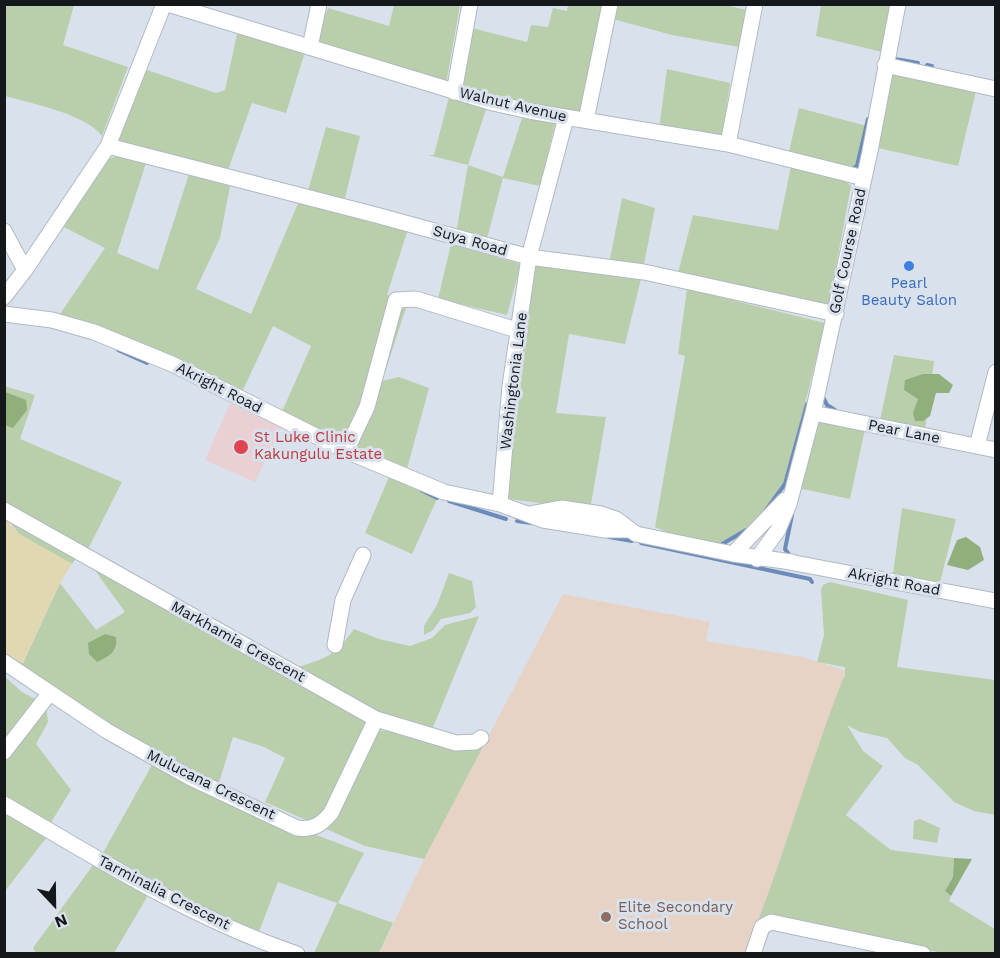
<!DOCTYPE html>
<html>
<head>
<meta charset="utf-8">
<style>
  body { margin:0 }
  #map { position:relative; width:1000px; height:958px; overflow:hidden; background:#d9e2ec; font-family:"Work Sans",sans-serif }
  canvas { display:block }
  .frame { position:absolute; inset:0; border:6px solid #14181b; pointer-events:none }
  .north { position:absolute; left:24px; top:874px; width:60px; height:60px; -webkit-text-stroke:4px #d9e2ec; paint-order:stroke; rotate:158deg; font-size:16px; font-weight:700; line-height:24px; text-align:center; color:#14181b }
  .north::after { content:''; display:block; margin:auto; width:21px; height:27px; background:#14181b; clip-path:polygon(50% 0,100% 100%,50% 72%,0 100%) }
</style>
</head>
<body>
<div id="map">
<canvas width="1000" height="958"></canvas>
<div class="frame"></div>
<div class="north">N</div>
</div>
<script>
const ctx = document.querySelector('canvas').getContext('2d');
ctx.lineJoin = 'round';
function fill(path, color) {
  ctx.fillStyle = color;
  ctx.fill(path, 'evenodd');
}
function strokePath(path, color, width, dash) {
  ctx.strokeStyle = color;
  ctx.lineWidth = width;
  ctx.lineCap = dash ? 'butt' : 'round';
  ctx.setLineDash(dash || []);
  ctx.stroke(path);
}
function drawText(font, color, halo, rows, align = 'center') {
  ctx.font = font + ' "Work Sans",sans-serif';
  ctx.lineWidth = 6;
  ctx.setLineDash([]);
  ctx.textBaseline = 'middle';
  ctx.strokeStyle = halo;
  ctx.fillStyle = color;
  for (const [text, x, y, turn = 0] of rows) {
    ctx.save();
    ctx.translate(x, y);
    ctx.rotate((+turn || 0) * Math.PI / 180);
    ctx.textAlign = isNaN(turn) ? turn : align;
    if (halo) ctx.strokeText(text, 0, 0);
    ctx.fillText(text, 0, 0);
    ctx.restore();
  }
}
const industrial = new Path2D(`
  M563 594 710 622 706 641 803 657 846 671 747 953 379 954 424 859Z`);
const medical = new Path2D(`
  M230 403 281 428 255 482 205 460Z`);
const green = new Path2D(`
  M720 4 747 10 739 47 672 35 613 19 615 5Z
  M4 5H74L63 45 128 67 102 136C86 114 30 103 5 96Z
  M394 5H460L446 84 315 43 328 8 389 26Z
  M568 5H606L580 114 456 89 468 27 527 42 531 25 548 27 553 8 567 11Z
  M821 5H892L882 52 816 36Z
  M238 29 305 52 286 113 252 103 228 170 120 143 114 138 144 69 216 93 225 90Z
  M667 69 730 83 722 139 659 129Z
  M892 72 977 87 958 166 878 148 888 74Z
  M449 97 487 106 468 165 503 177 523 115 556 120 540 186 503 178 486 242 456 233 468 165 428 155H434Z
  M799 108 867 126 859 171 788 156Z
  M326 127 360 136 344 202 308 191Z
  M122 155 146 163 117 253 158 270 189 174 230 186 220 238 196 289 251 314 299 201 407 232 387 295 408 302 382 381 399 377 429 388 407 469 281 414 311 346 273 326 241 394 58 317 105 248 60 225 103 160Z
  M791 166 842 178 851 186 829 304 823 307 677 277 693 215 778 230Z
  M622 198 655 208 643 269 609 264Z
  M451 244 521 264 507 315 438 299Z
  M533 260 641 279 625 344 569 334 556 413 606 417 590 510 510 499 506 492Z
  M687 289 825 323 785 484 756 523 722 546 674 535 655 527 685 356 678 354Z
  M894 355 934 361 925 429 880 420Z
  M4 386 35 395 20 439 122 482 86 553 5 511Z
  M818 421 865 429 850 499 798 488Z
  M389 477 437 499 412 554 365 533Z
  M902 508 956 519 938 590 892 581Z
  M10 522 77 557 72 564 19 534Z
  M89 562 230 646 357 714 377 730 485 743 424 859 365 846 265 802 285 758 264 747 233 737 218 786 21 682 5 665V654L23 663 60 583 96 630 125 612Z
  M449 573 472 581 476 607 470 613 441 619 433 630 424 635V626L437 605Z
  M830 582 908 600 897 667 995 680V815L974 811 954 802 918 765 905 758 887 738 860 732 847 725 863 751 883 766 846 815 891 850 954 858 953 877 945 891 951 896 949 901 995 929V953H942L790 920 759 918C789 839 813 755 844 676L845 678V667L817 662 824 635 821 590 823 585Z
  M479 616 431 732 404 728 295 668C327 658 335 656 354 629L379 639 410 646 432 638 445 625Z
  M4 676 22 692 46 705 48 722 36 744 71 790 47 829 5 804Z
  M153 763 298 828 364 853 338 903 393 923 379 953H314L337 903 278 882 257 937 99 860Z
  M4 811 47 837 5 891H4Z
  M920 819 940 828 937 843 913 839 914 821Z
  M93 858 150 892 114 953H36L33 948 93 865Z`);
const forest = new Path2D(`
  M923 374H939L953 385 949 393H936L930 416 923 421H915L913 413 918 399 904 390 905 380Z
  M5 392 26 400 27 410 13 428 5 425Z
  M966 537 980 547 984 560 968 570 947 565 957 540Z
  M105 634 116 637C118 652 109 656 97 662L89 654 88 643Z
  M954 858 972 859 951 896 945 891 953 877Z`);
const sand = new Path2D(`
  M5 519 19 534 72 564 60 583 23 663 5 654Z`);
const stream = new Path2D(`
  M893 55 895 59 918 63
  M927 65 932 66
  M851 170 857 166 868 119
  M118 350 147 363
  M824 399 827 405 835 410
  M421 490 437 498
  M449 501 506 519
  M766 510 785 484 807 404
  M517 521 531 523
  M609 537 632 541
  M641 543 810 579 812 582
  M719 546 746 530
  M790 556 785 549 792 515`);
const minor = new Path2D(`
  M168 4 493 103 529 111 728 144 864 178
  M310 47 319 4
  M885 65 996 89
  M454 92 470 4
  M586 120 610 4
  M728 144 755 4
  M108 146 376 215 529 257 644 272 836 314
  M4 231 25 270 4 297
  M25 270 108 146 164 4
  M4 314 52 320 94 332 172 364 346 451 444 492 500 504 543 520 605 530H629
  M813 413 996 450
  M977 446 996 372
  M346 451 367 407 396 300 416 299 520 331
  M500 504 510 386 529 257 566 118
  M4 510 376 719 456 743 475 742 481 738
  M529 514 561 508 601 514 616 519 636 534 733 554 792 562
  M733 554 785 500
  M757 559 778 530 789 504 813 413 870 151 898 4
  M784 561 996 601
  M335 645 343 600 363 555
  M4 662 107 731 191 778 297 828C313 830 321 825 331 813L376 719
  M4 752 49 694
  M4 804C100 860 191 918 297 954
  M753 954 762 927 771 922 923 954`);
const markers = [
  [909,266,6,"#3f7fe0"],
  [241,447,8,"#e0444e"],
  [606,917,6,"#8d6e63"]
];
const streetNames = [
  ["Walnut Avenue",513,105,13],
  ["Suya Road",470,241,16],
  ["Golf Course Road",848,251,-78],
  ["Washingtonia Lane",514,381,-83],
  ["Akright Road",219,388,27],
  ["Pear Lane",904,432,11],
  ["Akright Road",894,582,11],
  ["Markhamia Crescent",238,642,29],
  ["Mulucana Crescent",211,785,26],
  ["Tarminalia Crescent",164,893,27]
];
const shopNames = [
  ["Pearl",909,284],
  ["Beauty Salon",909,301]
];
const healthNames = [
  ["St Luke Clinic",254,438],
  ["Kakungulu Estate",254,455]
];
const educationNames = [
  ["Elite Secondary",618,908],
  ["School",618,925]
];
fill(industrial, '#e7d3c5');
fill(medical, '#ead0d3');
fill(green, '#b9ceab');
fill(forest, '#90af7c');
fill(sand, '#e1d8b3');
strokePath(stream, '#6c8bba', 4);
strokePath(minor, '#b0b9c2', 17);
strokePath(minor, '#fff', 15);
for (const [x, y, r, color] of markers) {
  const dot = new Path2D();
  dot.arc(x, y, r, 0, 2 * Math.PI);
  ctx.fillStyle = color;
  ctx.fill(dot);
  strokePath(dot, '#d9e2ec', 2);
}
drawText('15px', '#14181b', '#d9e2ec', streetNames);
drawText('15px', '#366cbe', '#d9e2ec', shopNames);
drawText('15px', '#be3a42', '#d9e2ec', healthNames, 'left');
drawText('15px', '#785e54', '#d9e2ec', educationNames, 'left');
</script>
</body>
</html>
